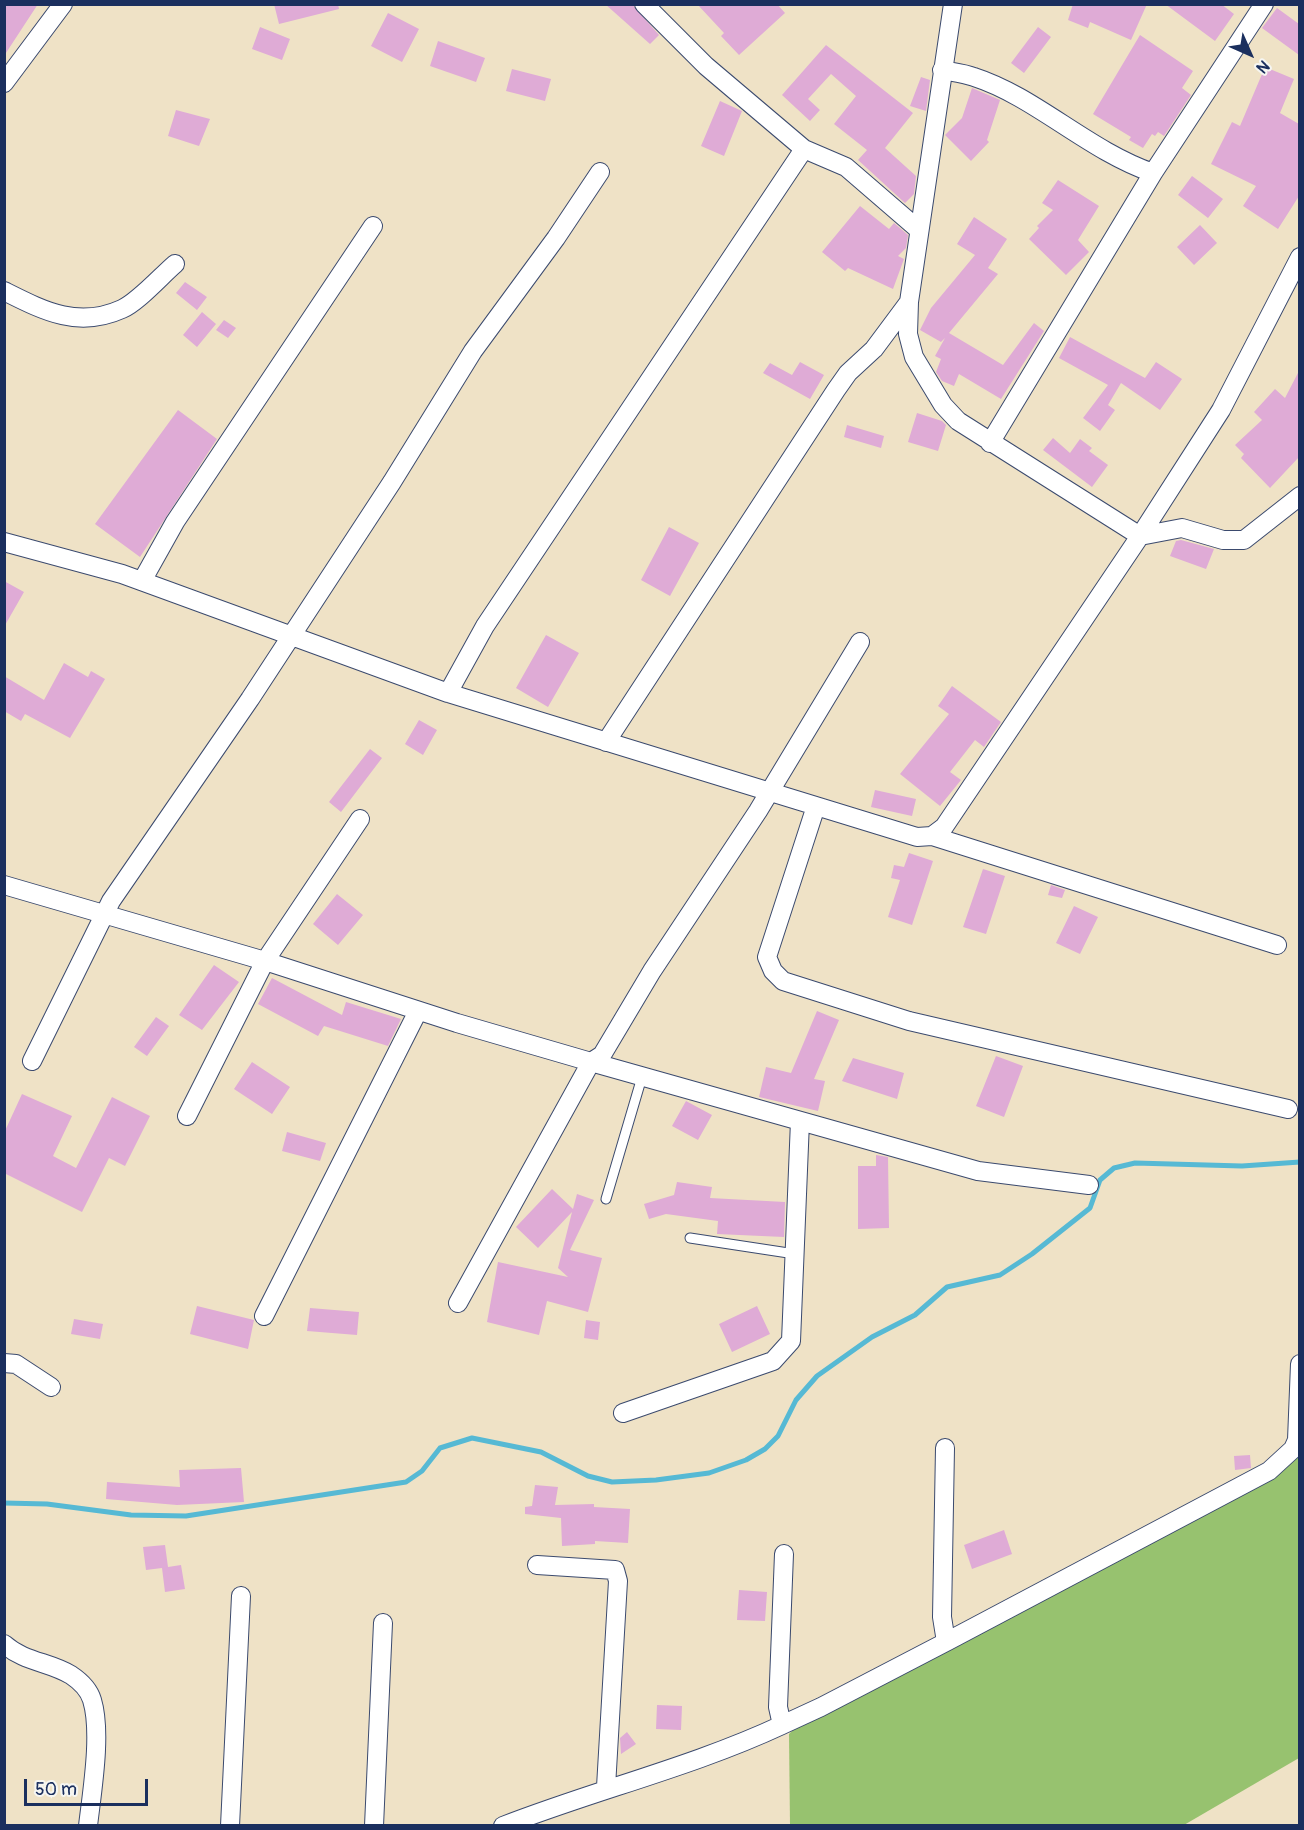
<!DOCTYPE html>
<html>
<head>
<meta charset="utf-8">
<style>
  body { margin:0 }
  #map { position:relative; width:1304px; height:1830px; overflow:hidden; background:#efe2c6; font-family:Pangolin,sans-serif }
  canvas { display:block }
  .frame { position:absolute; inset:0; border:6px solid #1b2f5e; pointer-events:none }
  .north { position:absolute; left:1220px; top:24px; width:60px; height:60px; -webkit-text-stroke:4px #f6f6f2; paint-order:stroke; rotate:135deg; font-size:16px; font-weight:700; line-height:24px; text-align:center; color:#1b2f5e }
  .north::after { content:''; display:block; margin:auto; width:21px; height:27px; background:#1b2f5e; clip-path:polygon(50% 0,100% 100%,50% 72%,0 100%) }
  .scale { position:absolute; left:24px; top:1779px; width:124px; height:27px; box-sizing:border-box; border:3px solid #1b2f5e; border-top:0; padding-left:8px; font-size:18px; line-height:21px; white-space:nowrap; color:#1b2f5e; -webkit-text-stroke:4px #f6f6f2; paint-order:stroke }
</style>
</head>
<body>
<div id="map">
<canvas width="1304" height="1830"></canvas>
<div class="frame"></div>
<div class="north">N</div>
<div class="scale">50 m</div>
</div>
<script>
const ctx = document.querySelector('canvas').getContext('2d');
ctx.lineJoin = 'round';
function fill(path, color) {
  ctx.fillStyle = color;
  ctx.fill(path, 'evenodd');
}
function strokePath(path, color, width, dash) {
  ctx.strokeStyle = color;
  ctx.lineWidth = width;
  ctx.lineCap = dash ? 'butt' : 'round';
  ctx.setLineDash(dash || []);
  ctx.stroke(path);
}
const green = new Path2D(`
  M1299 1457V1758L1184 1825H790L789 1734 799 1724Z`);
const stream = new Path2D(`
  M4 1503 47 1504 131 1515 186 1516 406 1482 422 1471 440 1448 472 1438 541 1452 588 1476 612 1482 656 1480 709 1473 746 1460 765 1449 778 1436 796 1400 817 1376 872 1337 915 1315 947 1287 1000 1275 1032 1254 1090 1208 1100 1180 1114 1168 1135 1163 1242 1166 1300 1162`);
const building = new Path2D(`
  M4 4H38L4 56Z
  M274 4H338L339 9 279 24Z
  M605 4H632L659 35 650 44Z
  M697 4H777L785 13 739 55 721 36 724 33Z
  M1073 4H1147L1131 40 1090 22 1088 28 1068 20Z
  M1165 4H1221L1234 14 1215 41Z
  M1277 8 1299 24V55L1262 28Z
  M388 13 419 29 402 62 371 46Z
  M260 27 290 39 282 60 252 49Z
  M1038 27 1051 37 1024 73 1011 63Z
  M1140 35 1193 71 1182 88 1191 95 1164 136 1158 132 1155 136 1152 134 1143 148 1129 140 1131 137 1093 114Z
  M438 41 485 58 476 82 430 66Z
  M826 45 913 113 885 148 916 176 914 194 905 203 858 160 867 150 834 124 856 96 831 74 808 99 820 110 810 121 782 95Z
  M1265 67 1294 79 1280 113 1299 124V196L1278 229 1243 206 1256 186 1211 164 1232 122 1240 126Z
  M512 69 551 79 545 101 506 91Z
  M921 77 930 80 926 111 910 106Z
  M972 88 1000 100 987 140 989 142 971 161 945 135 962 118Z
  M720 101 742 111 724 156 701 146Z
  M176 110 210 119 199 146 168 136Z
  M1192 176 1223 199 1208 218 1178 195Z
  M1058 180 1099 206 1078 240 1089 252 1066 275 1029 239 1039 228 1037 226 1053 210 1042 203Z
  M860 206 889 229 894 223 908 235 906 248 898 256 904 259 893 289 848 268 845 271 822 252Z
  M974 217 1007 239 988 268 998 274 949 333 1003 365 1034 323 1044 331 1001 399 959 374 954 386 942 381 936 372 941 359 935 356 945 338 941 342 920 330 931 308 975 255 957 244Z
  M1200 225 1217 243 1194 265 1177 247Z
  M185 282 207 297 197 310 176 293Z
  M202 312 216 324 197 347 183 335Z
  M224 320 236 328 228 338 216 330Z
  M1070 337 1145 378 1156 362 1182 379 1160 410 1121 383 1108 405 1115 410 1100 431 1083 418 1108 385 1059 358Z
  M800 362 824 375 810 399 763 373 770 363 792 375Z
  M1299 371V457L1270 488 1241 458 1244 454 1235 445 1262 420 1254 412 1275 389 1285 398Z
  M178 410 217 439 140 557 95 524Z
  M917 413 942 421 946 425 938 451 908 442Z
  M847 425 884 436 881 448 844 437Z
  M1053 438 1070 453 1080 439 1092 448 1089 451 1108 465 1092 487 1043 450Z
  M669 527 699 543 670 596 641 580Z
  M1181 540 1214 549 1206 569 1170 556 1176 541Z
  M4 581 24 592 4 627Z
  M546 635 579 653 548 707 516 688Z
  M64 663 88 677 91 671 105 679 70 738 25 714 21 721 4 711V676L44 700Z
  M952 686 1001 722 984 747 975 740 950 772 961 780 940 806 900 774 949 714 938 706Z
  M419 720 437 730 423 755 405 744Z
  M370 749 382 758 341 812 329 802Z
  M875 790 916 799 912 816 871 807Z
  M909 853 933 861 912 925 888 917 900 880 891 878 894 865 904 867Z
  M983 869 1005 876 986 934 963 927Z
  M1051 885 1065 890 1062 898 1048 895Z
  M337 894 363 915 338 945 313 924Z
  M1074 906 1098 917 1080 954 1056 943Z
  M214 965 239 982 202 1030 179 1015Z
  M272 978 342 1015 346 1002 401 1019 388 1046 324 1026 318 1036 258 1004Z
  M817 1011 839 1020 814 1079 825 1081 818 1111 759 1097 766 1067 791 1073Z
  M156 1017 169 1026 147 1056 134 1047Z
  M996 1056 1023 1066 1004 1117 976 1106Z
  M853 1058 904 1073 897 1099 842 1081Z
  M252 1062 290 1087 272 1114 234 1089Z
  M22 1094 72 1116 53 1156 76 1168 112 1097 150 1116 125 1166 109 1158 82 1212 4 1173V1133Z
  M686 1101 712 1115 698 1140 672 1126Z
  M287 1132 326 1143 320 1161 282 1151Z
  M876 1155 888 1157 889 1228 858 1229V1166H876Z
  M677 1182 712 1187 710 1198 785 1202 784 1237 717 1234 718 1221 666 1214 649 1219 644 1204 674 1195Z
  M552 1189 573 1209 577 1194 594 1200 570 1250 602 1258 588 1312 547 1301 539 1335 487 1322 498 1262 568 1277 558 1268 572 1212 538 1248 516 1227Z
  M197 1306 254 1320 248 1349 190 1334Z
  M757 1306 770 1334 732 1352 719 1324Z
  M310 1308 359 1312 357 1335 307 1331Z
  M74 1319 103 1324 100 1339 71 1334Z
  M586 1320 600 1322 598 1340 584 1338Z
  M1250 1455 1251 1468 1235 1470 1234 1456Z
  M241 1468 244 1502 177 1505 106 1499 107 1482 180 1487 179 1470Z
  M535 1485 558 1487 555 1505 594 1504V1507L630 1509 628 1543 595 1541V1544L562 1546 561 1518 525 1514V1507L532 1506Z
  M1004 1530 1012 1554 972 1569 964 1545Z
  M165 1545 168 1567 181 1565 185 1589 165 1592 162 1568 146 1570 143 1547Z
  M739 1590 767 1592 765 1621 737 1620Z
  M657 1705 682 1706 681 1730 656 1729Z
  M627 1732 636 1744 621 1754 620 1738Z`);
const lane = new Path2D(`
  M606 1199 642 1077
  M690 1238 795 1254`);
const street = new Path2D(`
  M644 4 706 66 804 149 846 167 919 230
  M953 4 909 302 908 334 914 357 943 405 958 421 1140 536 1182 528 1223 540H1244L1300 496
  M942 70C952 72 964 73 974 77 1036 97 1087 150 1153 173
  M4 83 63 4
  M4 291C44 311 78 329 122 309 138 302 161 276 175 264
  M990 443 1153 173 1264 4
  M4 542 122 574 448 693 917 837 932 836 944 827 1140 536 1221 410 1300 257
  M142 581 175 522 373 226
  M448 693 485 626 804 149
  M606 742 836 390 848 373 874 349 909 302
  M816 806 767 957 773 971 783 981 909 1021 1288 1109
  M932 836 1277 945
  M4 885 265 961 457 1023 591 1062 602 1055 652 971 758 811 860 642
  M32 1061 111 901 250 699 392 482 473 351 556 238 600 172
  M187 1116 265 961 360 819
  M458 1303 591 1062 978 1171 1089 1185
  M264 1316 418 1011
  M4 1363 16 1364 51 1387
  M623 1413 773 1361 791 1341 800 1121
  M945 1448 942 1617 946 1642 1269 1471 1293 1449 1297 1440 1300 1364
  M537 1565 615 1570 618 1581 606 1787
  M4 1644C24 1662 50 1662 71 1675 80 1681 89 1690 92 1700 102 1733 92 1791 88 1826
  M782 1725 821 1707 946 1642
  M230 1826 241 1596
  M374 1826 383 1623
  M503 1826C595 1790 692 1767 782 1725L778 1707 784 1554`);
fill(green, '#97c26f');
strokePath(stream, '#56b9d4', 5);
fill(building, '#dfabd6');
strokePath(lane, '#3b4a6e', 11);
strokePath(street, '#3b4a6e', 20);
strokePath(lane, '#fff', 9);
strokePath(street, '#fff', 18);
</script>
</body>
</html>
